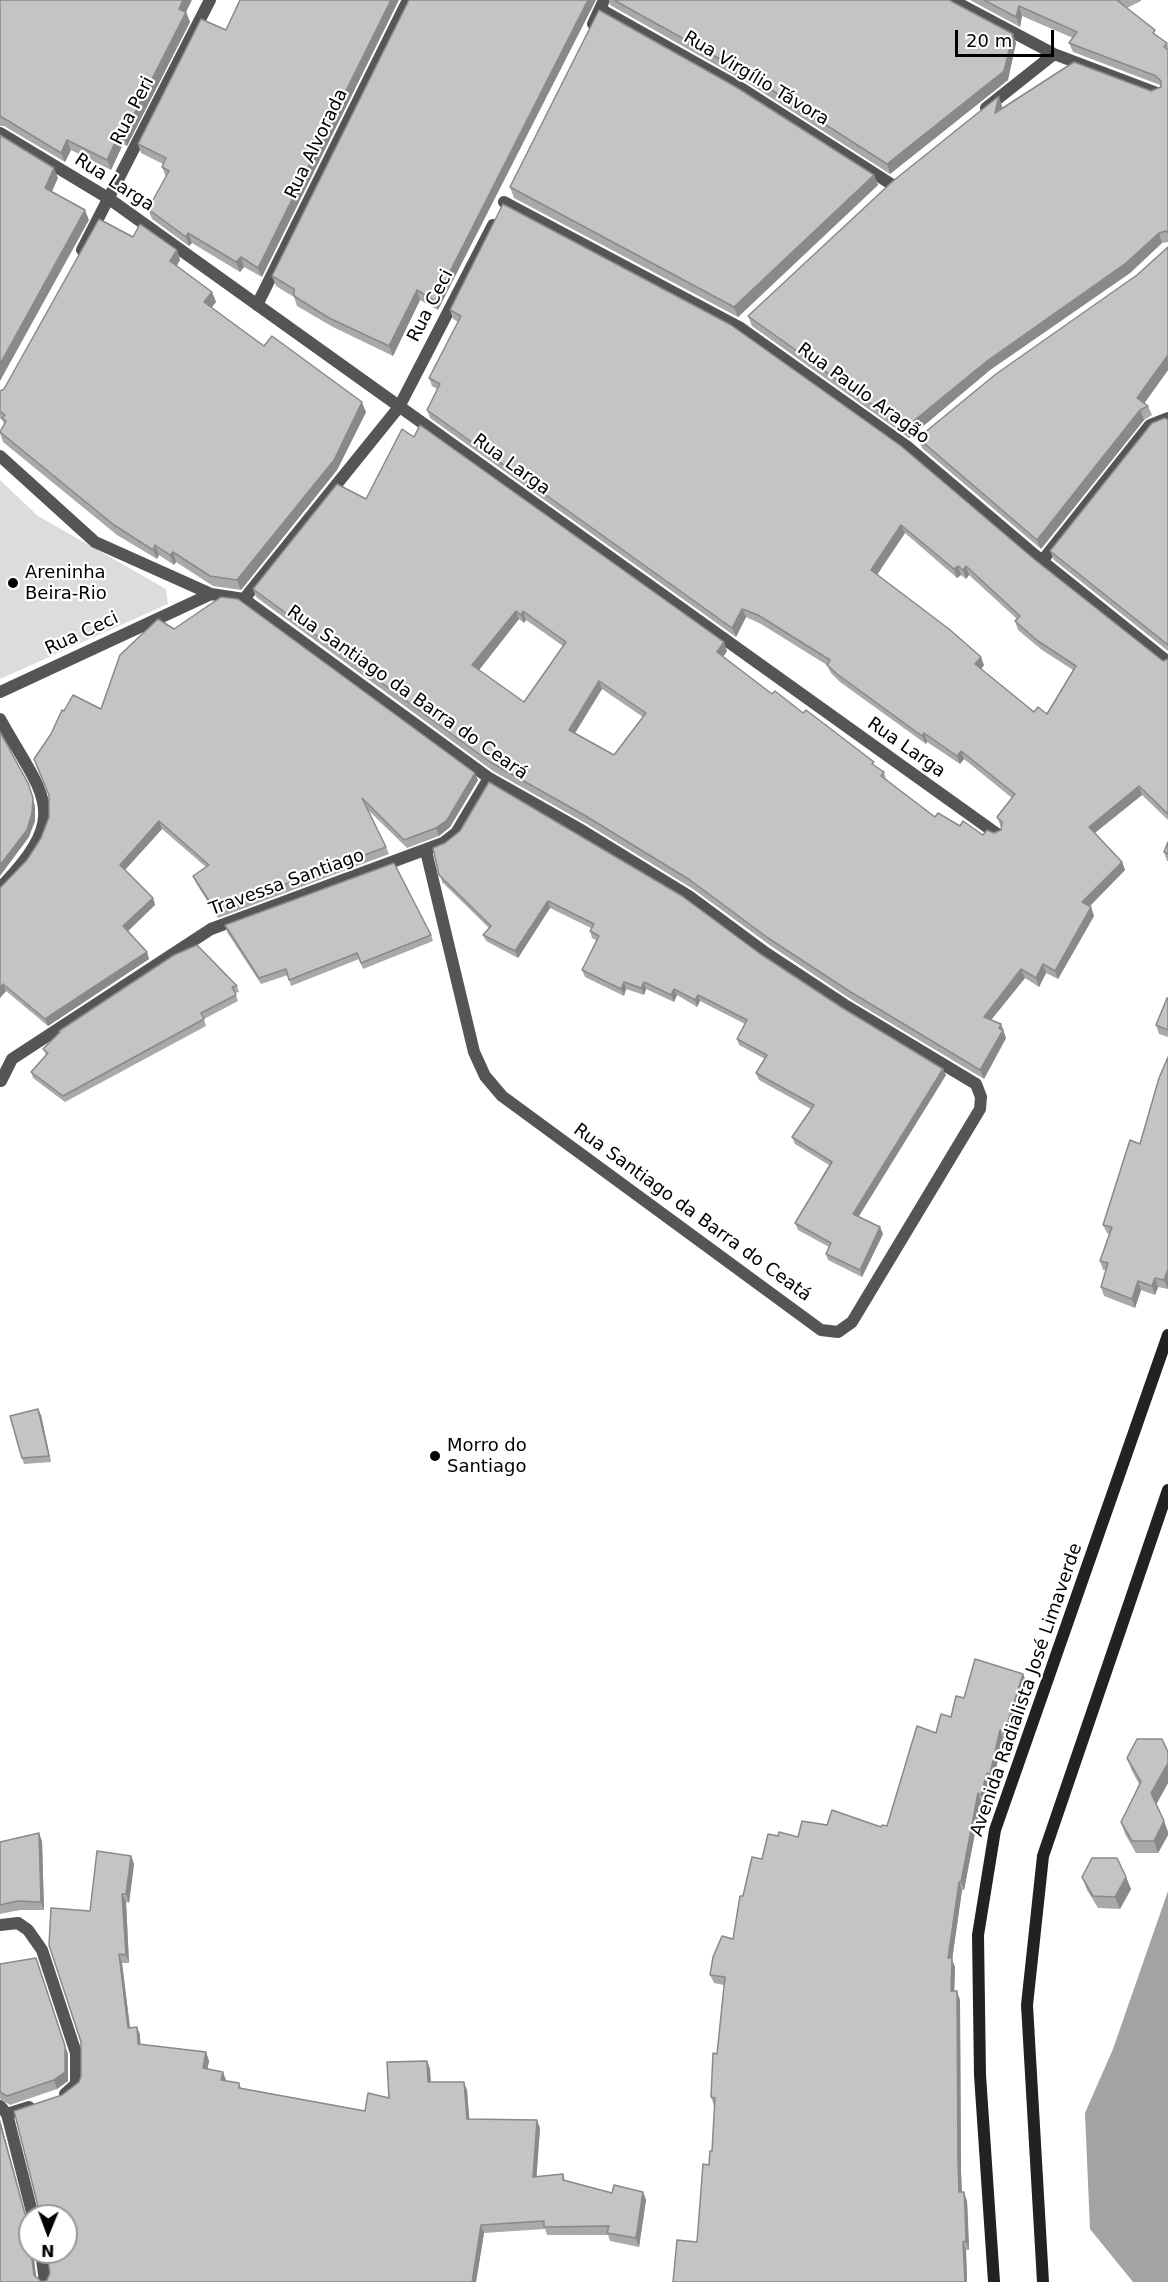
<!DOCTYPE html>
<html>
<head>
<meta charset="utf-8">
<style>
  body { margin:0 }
  #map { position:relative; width:1168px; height:2282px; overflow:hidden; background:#fff; font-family:"DejaVu Sans",sans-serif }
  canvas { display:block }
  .north { position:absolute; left:18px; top:2204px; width:60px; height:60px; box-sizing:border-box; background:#fff; border:2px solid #999; border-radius:50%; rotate:181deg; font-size:16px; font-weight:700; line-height:24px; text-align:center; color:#000 }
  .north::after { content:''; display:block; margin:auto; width:21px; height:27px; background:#000; clip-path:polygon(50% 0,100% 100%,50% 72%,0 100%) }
  .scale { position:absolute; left:955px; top:30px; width:99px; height:27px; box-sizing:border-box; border:3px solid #000; border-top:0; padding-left:8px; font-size:18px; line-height:21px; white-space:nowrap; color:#000; -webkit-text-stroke:4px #fff; paint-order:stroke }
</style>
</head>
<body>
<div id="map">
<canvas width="1168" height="2282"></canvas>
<div class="north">N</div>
<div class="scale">20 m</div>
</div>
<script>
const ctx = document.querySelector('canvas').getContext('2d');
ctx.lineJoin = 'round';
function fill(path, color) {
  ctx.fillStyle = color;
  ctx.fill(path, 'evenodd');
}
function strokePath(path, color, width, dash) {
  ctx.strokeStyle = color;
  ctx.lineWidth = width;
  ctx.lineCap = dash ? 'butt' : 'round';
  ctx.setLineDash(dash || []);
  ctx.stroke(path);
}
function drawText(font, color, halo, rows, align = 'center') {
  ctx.font = font + ' "DejaVu Sans",sans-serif';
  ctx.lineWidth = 4.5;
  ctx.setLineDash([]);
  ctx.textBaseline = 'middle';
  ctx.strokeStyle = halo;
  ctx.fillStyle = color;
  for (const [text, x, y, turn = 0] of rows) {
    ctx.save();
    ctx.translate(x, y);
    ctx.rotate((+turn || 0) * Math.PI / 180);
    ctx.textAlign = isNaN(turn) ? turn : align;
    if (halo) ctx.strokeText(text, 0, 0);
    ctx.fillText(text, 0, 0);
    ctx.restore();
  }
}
const green = new Path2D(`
  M0 480 38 516 166 589 168 604 0 679Z`);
const water = new Path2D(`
  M1168 1891V2282H1133L1090 2229 1085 2113 1113 2049Z`);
const street = new Path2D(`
  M952 0 1054 54 1157 93
  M600 9 744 90 891 184
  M593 24 604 0
  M986 108 1054 54
  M0 133 108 198 997 834
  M504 202 739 327 909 448 1042 561 1168 662
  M82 250 210 0
  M257 305 408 0
  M0 456 95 542 211 594 244 599 489 778 583 831 689 896 766 953 848 1007 976 1084 981 1097 980 1109 852 1322 838 1332 821 1330 502 1096 485 1076 474 1052 426 851
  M1042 561 1150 425 1168 418
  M244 599 399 407 493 225
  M0 692 211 594
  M0 719C43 797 73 813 0 888
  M1 1081 12 1059 211 929 443 843 456 833 489 778
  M0 1925 18 1923 28 1930 42 1950 76 2053V2084L65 2094
  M0 2106 7 2114 33 2216
  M7 2114 29 2107
  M41 2252 45 2282`);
const secondary = new Path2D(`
  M994 2282 980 2075 978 1935 995 1830 1168 1335
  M1043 2282 1027 2005 1043 1856 1168 1490`);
const wall = new Path2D(`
  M0 0 186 12 190 22 127 146 123 144 111 170 71 150 65 162 4 126H0Z
  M409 0 438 310 420 300 393 356 333 327 297 306 294 297 276 286 272 276Z
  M609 0H949L1016 43 1008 80 890 174 748 83 610 5Z
  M970 0H1141V1L1127 8 1157 36 1167 43 1168 46V242L1162 243 1130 273 990 370 909 438 752 326 748 316 1002 106V109L1151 91 1161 87 1160 85 1073 52 1069 43 1073 38 1022 16 1020 27Z
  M201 19 262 277 244 267 240 272 192 243 189 246 152 219 148 209 166 177 162 167 163 164 141 153 138 144Z
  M874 175 878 185 738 317 514 198 510 187Z
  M133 237 177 250 180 260 177 266 212 292 216 302 211 307 264 346 366 412 337 470 241 590 213 586 176 562 174 565 159 555 157 559 117 535 3 442 0 433 4 424 3 421 0 418V391L4 389Z
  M1168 247V370L1144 403 1148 406 1152 415 1144 420 1041 549 922 448 918 438 1137 275Z
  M450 310 1034 559 1163 661 1168 659V820L1142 795 1095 833 1122 862 1125 870 1089 907H1091L1094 916 1058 979 1046 973 1039 987 1025 978 991 1020 1001 1024 1006 1038 984 1079 852 1000 771 946 693 889 587 824 493 771 256 597 253 589 366 499 727 651 723 657 772 694 803 713 884 772 886 779 935 817 983 835 994 833 1001 830V827L997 817 1012 798 964 759 960 764 927 742 926 744 840 682 831 673 827 665 761 624 746 617 736 637 430 418 427 410 437 389 432 386 429 378 458 322 453 319ZM905 533 957 578 961 575 966 579 969 575 1017 619 1015 621 1018 630 1042 650 1073 670 1047 714 1034 712 981 669 984 665 877 575ZM519 619 524 623 526 620 563 646 524 702 479 670ZM602 689 643 717 614 755 575 733Z
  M1168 420V651L1054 560 1050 551Z
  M174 629 478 780 450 827 439 836 407 848 366 808 386 847 389 854 218 918 196 883 193 876 206 867 162 829 125 870 153 898 155 905 128 931 147 952 149 959 48 1026 6 991 0 998V888L27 860 41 838 49 817 51 734 64 711 101 709Z
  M433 848 759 953 841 1007 943 1069 946 1075 858 1217 880 1227 883 1234 862 1277 828 1260 826 1254 829 1247 798 1230 795 1223 829 1165 795 1144 792 1137 811 1109 759 1080 756 1073 765 1059 739 1045 737 1039 745 1024 700 1001 697 1007 677 995 674 1002 646 989 644 995 626 989 624 996 585 977 582 970 596 940 592 938 590 931 591 928 550 908 518 958 486 941 483 935 489 928 442 882Z
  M1164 852 1168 854V861H1167Z
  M225 925 431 935 433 941 363 969 359 959 291 986 288 975 261 984 227 932Z
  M237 986 239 992 235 993 238 1001 204 1019 206 1026 65 1102 33 1078 31 1072 46 1055 43 1049 60 1033 59 1031Z
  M1168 998V1037L1159 1034 1156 1025Z
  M1168 1057V1289L1158 1287 1155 1295 1141 1290 1135 1308 1104 1296 1101 1287 1106 1270H1103L1100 1261 1109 1234 1107 1233 1103 1225 1140 1144Z
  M41 1415 51 1462 24 1464 22 1458Z
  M1023 1674 1026 1682 1008 1739 1003 1738 993 1782 990 1781 984 1803 981 1802 964 1890H962L952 1960 955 1967 954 1991 960 2000 961 2171 962 2192 967 2201 968 2218 969 2250H966L967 2282H673L697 2242 712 2151 715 2106H714L711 2097 717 2054 724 1985 714 1983 710 1975 733 1939 743 1896 762 1859 778 1836 798 1837 827 1825 881 1827 887 1826 936 1733 951 1717 964 1698Z
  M1168 1752V1783L1156 1804 1164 1821 1168 1832V1835L1158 1853H1136L1125 1834 1121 1822 1139 1784 1132 1771 1127 1758Z
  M42 1841 44 1910H20L0 1914V1842Z
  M131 1856 134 1864 129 1903 126 1902 129 1963H122L130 2028 137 2027 140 2035V2044L206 2052 209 2061 207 2069 226 2081 239 2083 241 2088 365 2111 389 2098 427 2061 430 2069 431 2082 467 2090 469 2119 540 2128 536 2177 563 2174 565 2180 612 2193 643 2192 646 2200 639 2247 610 2241 608 2235H547L545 2229 484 2233 476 2282H0V2120L25 2214 33 2215 38 2206 62 2095 79 2082 81 2076 90 1911ZM30 2216 66 2252 50 2273 47 2280 42 2282 36 2277 33 2252H30Z
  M1082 1877H1126L1131 1889 1120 1909 1098 1908 1087 1890Z
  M0 1964 68 2054V2081L57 2089 10 2105 0 2099Z`);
const shadedWall = new Path2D(`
  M183 0H192L185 14 186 12 190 22 127 146 123 136Z
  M391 0H399L262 277 258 268Z
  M588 0H596L438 310 435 301Z
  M1019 6 1022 16 1020 27 1016 17Z
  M1013 34 1016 43 1008 80 890 174 887 164Z
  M999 96 1002 106 999 123 995 113Z
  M119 134 123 144 111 170 107 160Z
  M67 140 71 150 65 162 61 153Z
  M54 168 58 178 49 198 45 188Z
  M874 175 878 185 738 317 734 307Z
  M85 210 89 220 0 381V364Z
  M188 233 192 243 189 246 186 237Z
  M1159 233 1162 243 1130 273 990 370 909 438 905 428 987 361Z
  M177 250 180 260 173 270 170 261Z
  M241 257 244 267 240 272 236 262Z
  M417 290 420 300 393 356 389 346Z
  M212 292 216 302 208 312 204 302Z
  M1168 355V370L1141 408 1137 398Z
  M362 402 366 412 337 470 241 590 237 580Z
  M1140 410 1144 420 1041 549 1037 540Z
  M901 525 905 533 874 579 871 570Z
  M155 545 159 555 157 559 153 550Z
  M173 552 176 562 174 565 170 555Z
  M958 566 961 575 957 578 954 569Z
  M966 566 969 575 966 579 963 570Z
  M742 609 746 617 736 637 732 628Z
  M516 611 519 619 476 674 472 665Z
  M523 611 526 620 524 623 521 615Z
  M724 642 727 651 720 661 717 652Z
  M981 657 984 665 978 673 975 664Z
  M599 681 602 689 572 738 569 730Z
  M924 733 927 742 926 744 922 736Z
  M961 751 964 759 960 764 957 756Z
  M475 773 478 780 450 827 439 836 436 828Z
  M28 783 35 806V821L29 837 0 876V865Z
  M1139 786 1142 795 1092 835 1089 827Z
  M159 821 162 829 123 872 120 865Z
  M1122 862 1125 870 1085 911 1082 902Z
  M153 898 155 905 126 933 123 926Z
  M548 901 550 908 518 958 515 951Z
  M1091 907 1094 916 1058 979 1055 971Z
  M147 952 149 959 48 1026 45 1019Z
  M1043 964 1046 973 1039 987 1036 978Z
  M1021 969 1025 978 987 1025 984 1017Z
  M624 982 626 989 624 996 621 989Z
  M644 982 646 989 644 995 641 988Z
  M3 984 6 991 0 998V987Z
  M674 989 677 995 674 1002 671 995Z
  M698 995 700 1001 697 1007 695 1000Z
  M1001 1024 1006 1038 984 1079 980 1070Z
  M943 1069 946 1075 856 1221 853 1214Z
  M880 1227 883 1234 862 1277 860 1270Z
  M1168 1269V1289L1164 1280Z
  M1155 1278 1158 1287 1155 1295 1152 1286Z
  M1138 1281 1141 1290 1135 1308 1132 1299Z
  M38 1409 41 1415 51 1462 49 1456Z
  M1023 1674 1026 1682 1008 1739 1005 1731Z
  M1000 1730 1003 1738 993 1782 990 1774Z
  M1168 1763V1783L1156 1805 1151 1793Z
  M987 1773 990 1781 984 1803 981 1795Z
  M978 1793 981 1802 964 1890 961 1882Z
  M1164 1821 1168 1832V1835L1158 1853 1154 1841Z
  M39 1833 42 1841 44 1910 41 1902Z
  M131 1856 134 1864 129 1903 126 1894Z
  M1126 1877 1131 1889 1120 1909 1115 1897Z
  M959 1882 962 1890 952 1960 955 1967 954 2000 951 1991 948 1958Z
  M122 1894 126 1902 129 1963 126 1955Z
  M119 1954 122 1963 131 2036 128 2028Z
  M36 1958 68 2054V2081L57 2089 54 2080Z
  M957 1991 960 2000 961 2171 962 2201 959 2192 958 2162Z
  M137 2027 140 2035 141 2052 138 2044Z
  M206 2052 209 2061 206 2077 203 2068Z
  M427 2061 430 2069 431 2091 428 2082Z
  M223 2072 226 2080 224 2088 221 2080Z
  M464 2082 467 2090 470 2127 467 2119Z
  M0 2120 28 2222 0 2123Z
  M537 2120 540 2128 536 2185 533 2177Z
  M643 2192 646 2200 639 2247 636 2238Z
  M964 2192 967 2201 969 2250 966 2241Z
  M481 2225 484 2233 476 2282H472Z
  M963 2242 966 2250 967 2282H965Z
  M31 2252H33L37 2282 34 2275Z`);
const building = new Path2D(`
  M0 0H183L179 9 186 12 123 136 119 134 107 160 67 140 61 153 0 116Z
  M240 0H391L258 268 241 257 236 262 188 233 186 237 148 209 169 171 162 167 166 158 138 144 201 19 226 30Z
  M409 0H588L435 301 417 290 389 346 329 318 294 296V289L272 276Z
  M614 0H949L1013 34 1004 71 887 164 745 73Z
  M984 0H1120L1118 1 1155 30 1153 33 1167 43 1164 47 1168 50V233L1166 231 1159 233 1126 263 987 361 905 428 748 316 893 181 999 96 995 113 1074 62 1151 91 1161 87V81L1156 76 1069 43 1077 32 1019 6 1016 17Z
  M599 10 736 87 874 175 734 307 510 187Z
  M0 135 54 168 45 188 85 210 0 364Z
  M503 204 731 325 901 446 1034 559 1163 661 1168 659V814L1139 786 1089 827 1122 862 1082 902 1091 907 1055 971 1043 964 1036 978 1021 969 984 1017 1001 1024 999 1028 1003 1030 980 1070 849 991 768 938 690 880 584 815 490 762 253 589 337 484 366 499 402 429 414 437 420 425 724 642 717 652 772 694 775 691 803 713 806 710 874 762 872 764 884 772 881 776 935 817 938 813 960 826 963 821 983 835 987 830 994 833 1001 830 1002 822 997 817 1015 794 961 751 957 756 924 733 922 736 837 674 827 665 830 660 758 615 742 609 732 628 427 410 440 384 429 378 461 316 450 310ZM901 525 954 569 958 566 963 570 966 566 1020 616 1015 621 1038 641 1076 666 1047 714 1038 707 1034 712 975 664 981 657 949 629 871 570ZM516 611 521 615 523 611 566 642 524 702 472 665ZM599 681 646 713 614 755 569 730Z
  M99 219 133 237 140 224 177 250 170 261 212 292 204 302 264 346 272 336 362 402 334 460 237 580 210 576 173 552 170 555 155 545 153 550 114 525 0 432 6 421 2 418 5 415 0 411V391L4 389Z
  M1168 247V355L1137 398 1148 406 1140 410 1037 540 918 438 996 374 1137 275Z
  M1165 418 1168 420V645L1050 551 1152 423Z
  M221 597 238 599 475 773 447 820 436 828 404 840 362 798 386 847 215 910 193 876 209 865 159 821 120 865 153 898 123 926 147 952 45 1019 3 984 0 987V888L27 860 41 838 49 817V795L34 759 51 734 62 710 64 711 73 695 101 709 120 655 158 619 174 629Z
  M0 732 28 783 33 798 32 813 27 830 0 865Z
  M489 782 682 896 759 953 841 1007 943 1069 853 1214 880 1227 860 1270 826 1254 831 1243 795 1223 832 1162 792 1137 814 1105 756 1073 767 1055 737 1039 747 1020 698 995 695 1000 674 989 671 995 644 982 641 988 624 982 621 989 582 970 599 936 590 931 594 924 548 901 515 951 483 935 491 926 439 875 433 848 445 843 460 831Z
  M1168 842V854L1164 852Z
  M394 863 431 935 361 963 357 953 289 980 286 969 259 978 225 925Z
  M197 945 237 986 232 987 236 995 201 1013 204 1019 63 1096 31 1072 48 1053 43 1049 60 1032 59 1031 174 955Z
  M1167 998H1168V1030L1156 1025Z
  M1168 1057V1269L1164 1280 1155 1278 1152 1286 1138 1281 1132 1299 1101 1287 1108 1263 1100 1261 1112 1227 1103 1225 1130 1140 1140 1144 1159 1078Z
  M38 1409 49 1456 22 1458 10 1416Z
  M975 1659 1023 1674 1005 1731 1000 1730 990 1774 987 1773 981 1795 978 1793 961 1882H959L948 1958H952L951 1991H957L958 2162 959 2192H964L965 2210 966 2241 963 2242 965 2282H673L677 2240 697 2242 703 2164 709 2165 710 2151H712L715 2098 711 2097 713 2053 717 2054 725 1977 710 1975 713 1957 722 1936 733 1939 740 1896H743L752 1857 762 1859 768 1834 778 1836 779 1832 798 1837 802 1821 827 1825 832 1810 881 1827 882 1825 887 1826 917 1726 936 1733 941 1714 951 1717 956 1696 964 1698Z
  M1137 1739H1162L1168 1752V1763L1151 1793 1164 1821 1154 1841H1132L1121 1822 1141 1782 1127 1758Z
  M39 1833 41 1902 17 1901 0 1905V1842Z
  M97 1851 131 1856 126 1894H122L126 1955 119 1954 128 2028 137 2027 138 2044 206 2052 203 2068 223 2072 221 2080 239 2083V2088L365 2111 368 2093 389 2098 387 2062 427 2061 428 2082H464L467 2119 537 2120 533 2177 563 2174V2180L612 2193 614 2185 643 2192 636 2238 607 2233 609 2226 544 2227V2221L481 2225 472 2282H0V2123L25 2214 33 2215 38 2206 14 2111 62 2095 79 2082 81 2076V2042L49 1945 51 1908 90 1911ZM30 2216H66V2252H47L50 2273 47 2280 42 2282 34 2275 31 2252H30Z
  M1092 1858H1117L1126 1877 1115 1897 1093 1896 1082 1877Z
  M36 1958 65 2046V2072L54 2080 7 2096 0 2092V1964Z`);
const markers = [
  [13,583,6,"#000"],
  [435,1456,6,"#000"]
];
const streetNames = [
  ["Rua Virgílio Távora",756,79,31],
  ["Rua Peri",133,111,-63],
  ["Rua Alvorada",317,144,-64],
  ["Rua Larga",114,183,33],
  ["Rua Ceci",431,306,-63],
  ["Rua Paulo Aragão",863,394,36],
  ["Rua Larga",511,465,36],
  ["Rua Ceci",82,634,-25],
  ["Rua Santiago da Barra do Ceará",407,693,35],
  ["Rua Larga",906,748,35],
  ["Travessa Santiago",287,883,-20],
  ["Rua Santiago da Barra do Ceatá",692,1213,36],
  ["Avenida Radialista José Limaverde",1027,1690,-71]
];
const poiNames = [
  ["Areninha",25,573],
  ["Beira-Rio",25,594],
  ["Morro do",447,1446],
  ["Santiago",447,1467]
];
fill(green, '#dcdcdc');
fill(water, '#a3a3a3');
strokePath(street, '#555', 12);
strokePath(secondary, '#222', 12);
fill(wall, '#a9a9a9');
fill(shadedWall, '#898989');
fill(building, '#c4c4c4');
strokePath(building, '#898989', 1.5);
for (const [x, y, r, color] of markers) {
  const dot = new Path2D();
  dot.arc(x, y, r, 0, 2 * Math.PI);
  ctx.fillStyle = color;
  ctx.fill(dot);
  strokePath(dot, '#fff', 2);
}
drawText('18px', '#000', '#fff', streetNames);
drawText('18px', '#000', '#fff', poiNames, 'left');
</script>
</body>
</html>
